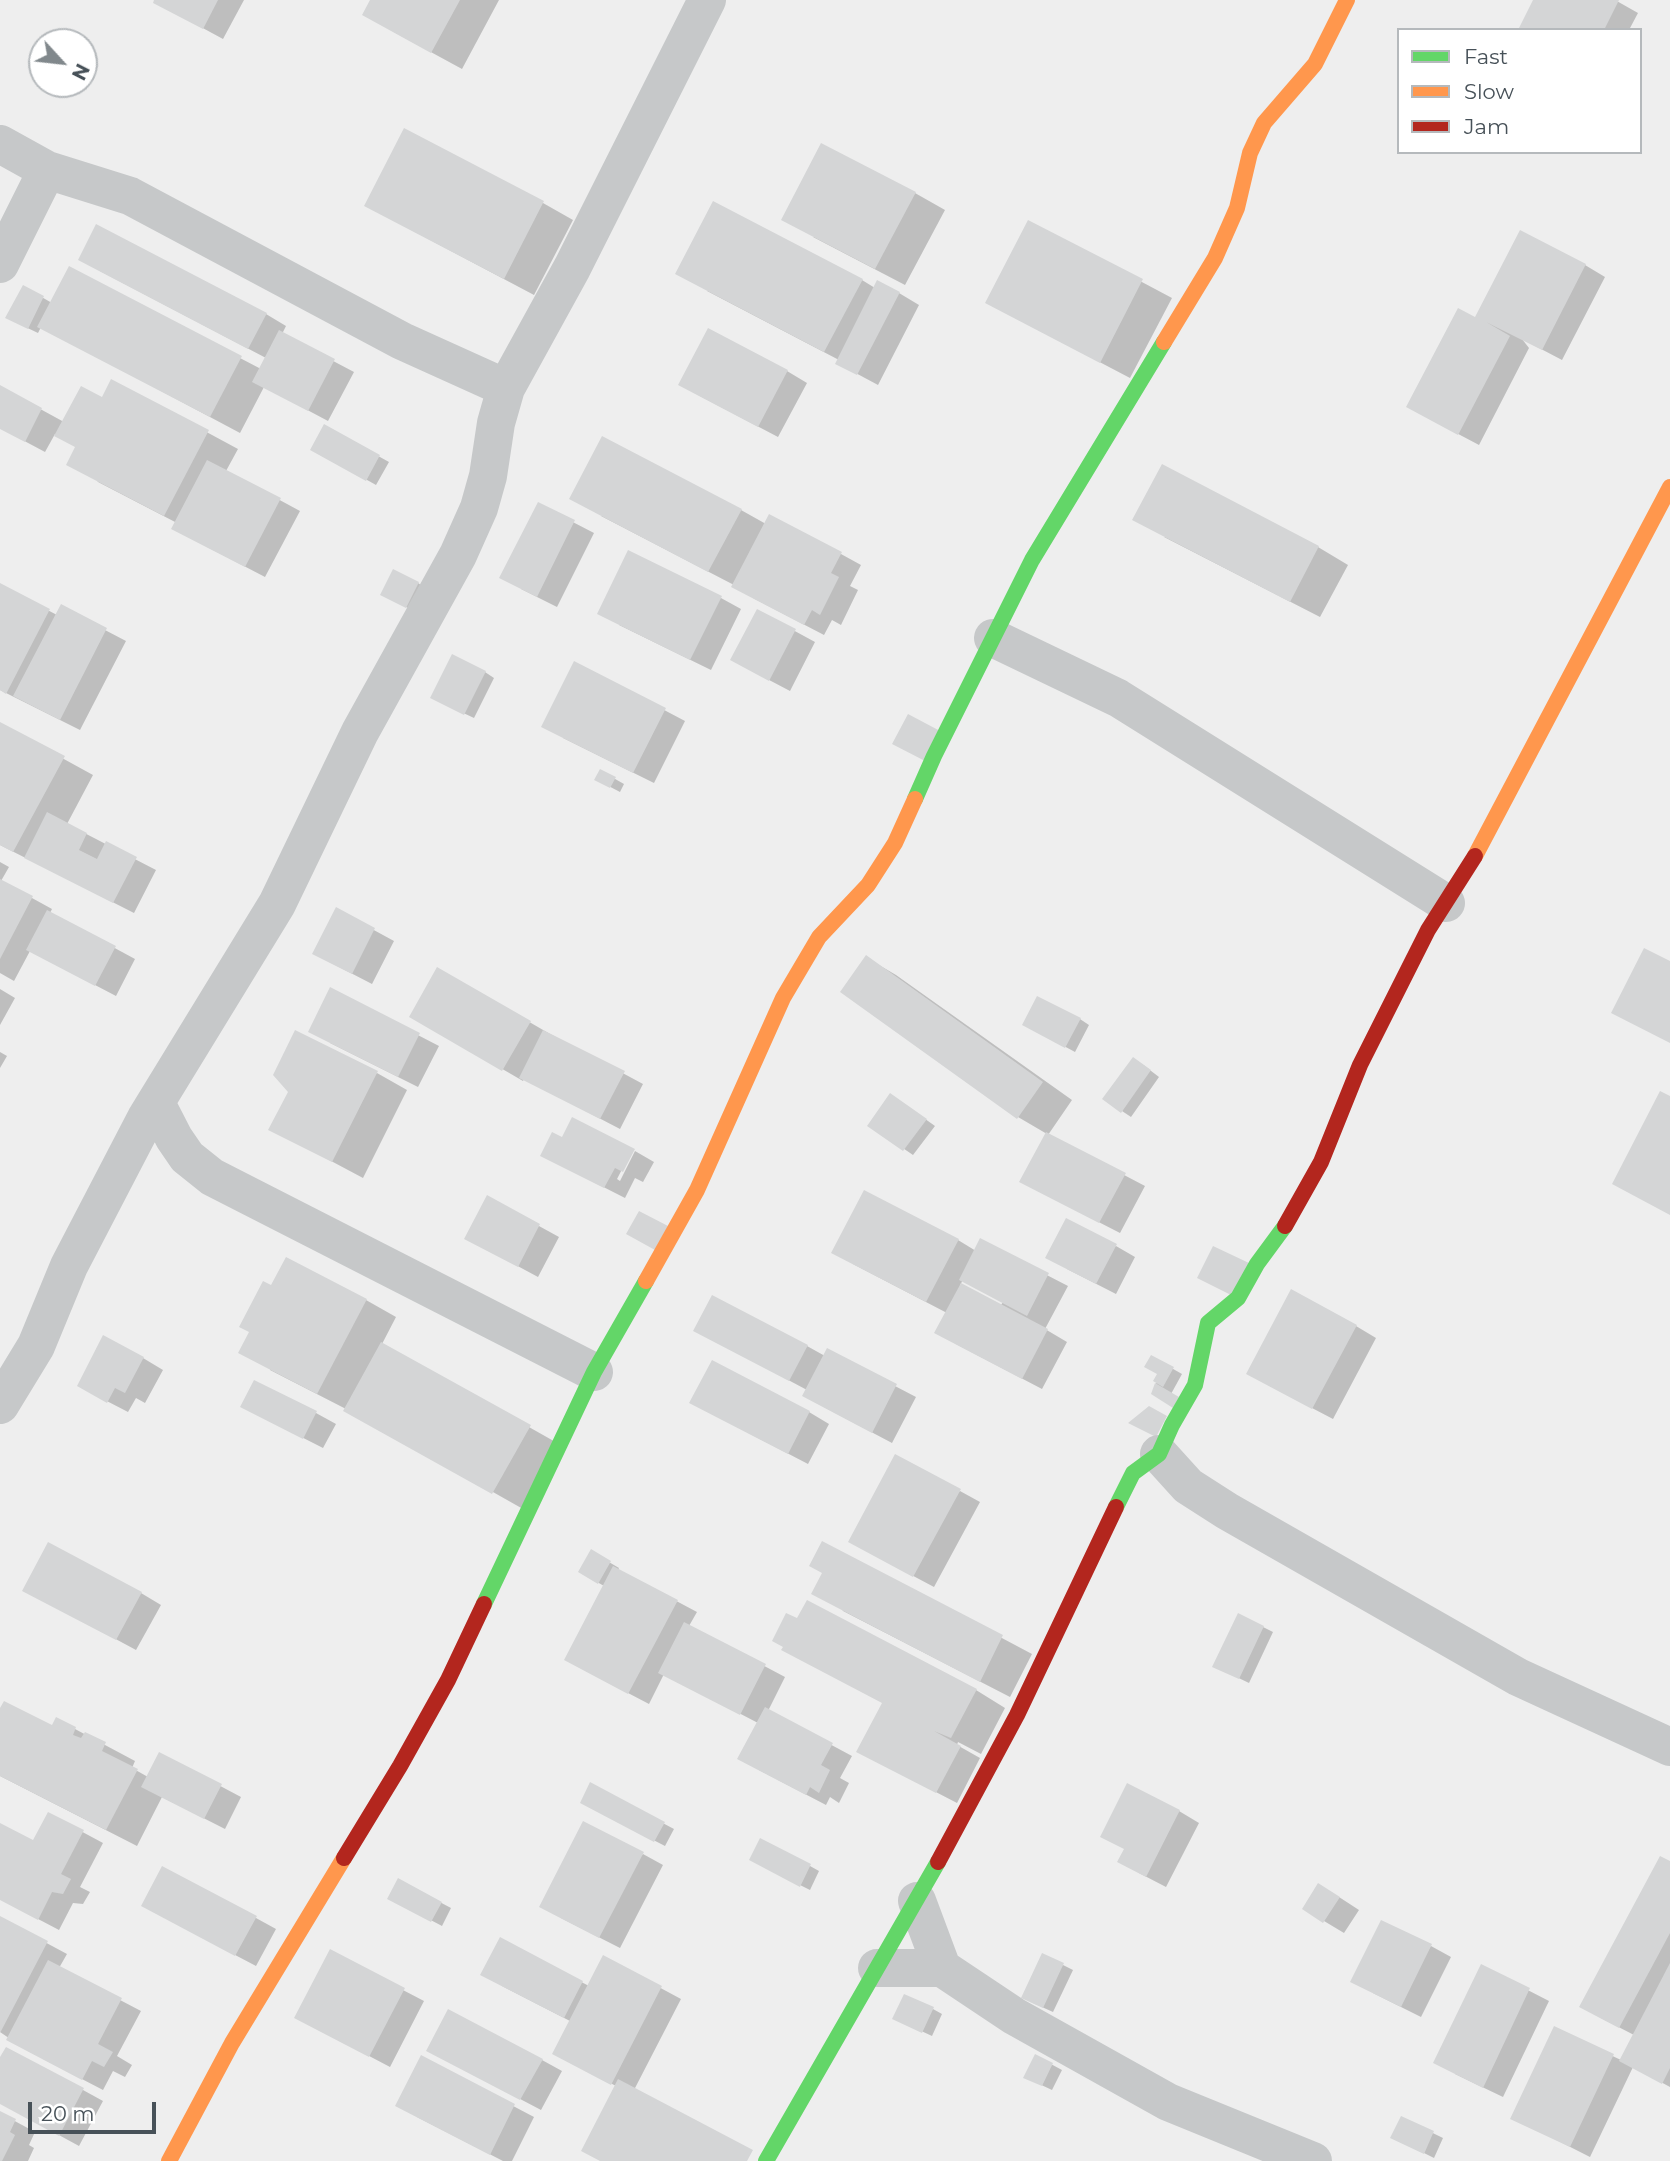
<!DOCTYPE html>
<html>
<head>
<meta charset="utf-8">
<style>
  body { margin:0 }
  #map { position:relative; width:1670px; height:2161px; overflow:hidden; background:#eee; font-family:Montserrat,sans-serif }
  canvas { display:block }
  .legend { position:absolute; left:1397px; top:28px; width:245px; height:126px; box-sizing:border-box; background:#fff; border:2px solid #b5b9bc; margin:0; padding:9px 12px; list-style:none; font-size:21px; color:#475158 }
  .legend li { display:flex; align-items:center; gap:14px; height:35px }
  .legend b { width:35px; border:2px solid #b5b9bc }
  .north { position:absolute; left:28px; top:28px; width:70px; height:70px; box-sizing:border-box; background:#fff; border:2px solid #b5b9bc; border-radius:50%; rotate:117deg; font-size:19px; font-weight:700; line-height:28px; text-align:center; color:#475158 }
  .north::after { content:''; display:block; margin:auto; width:24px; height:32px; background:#81888c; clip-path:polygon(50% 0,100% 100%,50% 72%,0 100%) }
  .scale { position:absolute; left:28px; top:2102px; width:128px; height:32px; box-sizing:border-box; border:4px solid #475158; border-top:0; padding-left:9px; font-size:21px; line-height:24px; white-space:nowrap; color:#475158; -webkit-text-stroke:5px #fff; paint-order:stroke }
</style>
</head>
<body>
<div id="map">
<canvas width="1670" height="2161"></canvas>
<ul class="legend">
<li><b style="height:9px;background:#63d668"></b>Fast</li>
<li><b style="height:9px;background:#ff974d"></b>Slow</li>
<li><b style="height:9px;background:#b3261e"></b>Jam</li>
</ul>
<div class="north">N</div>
<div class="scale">20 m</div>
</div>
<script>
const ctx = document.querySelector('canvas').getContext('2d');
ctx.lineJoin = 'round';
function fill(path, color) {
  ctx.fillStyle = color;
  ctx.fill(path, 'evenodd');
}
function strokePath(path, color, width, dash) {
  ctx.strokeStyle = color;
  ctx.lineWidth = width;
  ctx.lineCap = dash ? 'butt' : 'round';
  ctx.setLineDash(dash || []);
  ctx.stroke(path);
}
const shadow = new Path2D(`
  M156 0H244L223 39 175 13Z
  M372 0H499L462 69 394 32Z
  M1535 0H1615L1638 13 1629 30H1520Z
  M915 193 945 210 905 285 813 237Z
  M543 203 573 220 534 295 366 206Z
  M1029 222 1172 298 1130 378 987 303Z
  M97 227 266 314 286 326 282 334 354 372 328 421 264 387 240 433 41 327 38 333 17 323 24 287 52 303 70 269 261 369 266 358 100 271Z
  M1585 265 1605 277 1562 360 1522 339 1529 348 1479 445 1428 418 1476 319Z
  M862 280 875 288 899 293 919 305 878 385 837 363 839 360 707 291Z
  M787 371 807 383 778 437 700 396Z
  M112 381 238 449 226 471 300 511 265 577 194 540 177 523 98 482 77 447 55 434 45 452 0 428V387L64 422 103 399Z
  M324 426 389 462 376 485 312 449Z
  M538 504 594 533 557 607 521 589Z
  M741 510 766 524 841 554 861 565 850 586 858 590 841 625 832 620 824 635 753 598 734 585 601 516Z
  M1164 537 1318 547 1348 565 1320 617Z
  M418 583 427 589 416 612 392 600Z
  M0 585 57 615 61 607 126 641 80 730 0 690Z
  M721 598 741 609 711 670 619 625Z
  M758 611 815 642 790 691 752 671Z
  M575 663 685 721 654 783 563 738Z
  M485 672 494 678 474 718 442 703Z
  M0 724 93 775 67 824 156 870 134 913 0 845Z
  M601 771 624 784 620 792 597 780Z
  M0 862 9 867 1 881 52 909 50 913 135 959 116 996 30 951 14 981 0 973Z
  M337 910 394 941 372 984 314 954Z
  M867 958 896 975 1072 1100 1048 1135 1145 1186 1120 1233 1042 1193 1047 1134 1018 1117 843 992Z
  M438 969 550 1034 643 1084 620 1129 524 1079 523 1081 411 1016Z
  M0 989 15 998 0 1025Z
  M331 990 439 1046 418 1087 330 1043Z
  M1080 1019 1089 1025 1075 1052 1025 1025Z
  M0 1052 7 1056 0 1068Z
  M1142 1064 1159 1077 1131 1117 1122 1111Z
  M377 1073 407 1090 363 1178 271 1129Z
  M900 1101 935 1126 913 1155 869 1125Z
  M632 1150 617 1179 620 1181 635 1151 654 1162 643 1182 635 1178 625 1198 562 1166Z
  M539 1226 559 1237 538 1277 486 1249Z
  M958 1240 976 1251 981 1241 1068 1286 1045 1329 1067 1342 1042 1389 956 1344 947 1313 853 1264ZM963 1280 1003 1302 1001 1305 960 1285Z
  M1116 1246 1135 1257 1116 1294 1067 1269Z
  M272 1287 366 1300 396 1317 382 1344 559 1444 523 1509 346 1409 270 1370Z
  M1356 1326 1376 1338 1333 1419 1268 1385Z
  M715 1341 807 1346 825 1356 828 1351 916 1397 892 1443 824 1407 807 1390Z
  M1152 1357 1182 1374 1171 1394H1153L1159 1374Z
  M143 1358 163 1370 145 1403 136 1398 128 1412 99 1397Z
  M809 1412 829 1424 808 1464 712 1414Z
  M316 1413 336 1424 323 1448 262 1417Z
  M960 1491 980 1502 934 1587 870 1553Z
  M823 1543 1032 1654 1010 1697 843 1611 824 1573Z
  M592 1552 619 1568 618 1570 697 1612 689 1626 785 1677 768 1711 852 1756 840 1778 849 1783 839 1803 830 1797 826 1805 759 1770 758 1723 664 1674 649 1704 586 1671 604 1586 580 1572Z
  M141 1593 161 1605 136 1650 45 1601Z
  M1263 1627 1273 1632 1249 1683 1224 1671Z
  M976 1690 1005 1708 981 1754 958 1742 957 1745 980 1758 957 1803 878 1762 884 1703Z
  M0 1712 53 1727 75 1729 135 1761 132 1768 148 1777 160 1754 241 1797 225 1829 162 1797 137 1846 0 1776Z
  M591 1785 674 1829 665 1846 591 1808Z
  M1179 1811 1199 1823 1166 1887 1139 1873 1126 1850Z
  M49 1814 103 1843 80 1887 90 1892 83 1904 73 1903 59 1930 0 1899V1825L34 1842Z
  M643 1854 663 1865 620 1948 561 1918Z
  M1670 1863V2087L1633 2067 1590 2157 1513 2118 1555 2029 1621 2060 1634 2035 1601 2018Z
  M760 1865 810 1866 819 1871 810 1890Z
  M398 1880 451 1908 442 1926 389 1898Z
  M1339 1897 1359 1910 1344 1933 1304 1909Z
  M163 1917 256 1918 276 1929 256 1966Z
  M0 1918 67 1954 59 1968 141 2011 117 2056 132 2065 125 2077 113 2071 103 2090 28 2051 0 2032Z
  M501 1940 589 1986 603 1957 681 1999 634 2090 601 2161 616 2086 574 2064 570 2021 502 1986Z
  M1431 1946 1451 1957 1421 2017 1373 1993Z
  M330 1952 424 2001 390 2067 316 2028Z
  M1043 1955 1073 1970 1053 2012 1033 2003Z
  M1481 1966 1549 2001 1503 2097 1455 2074Z
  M933 2009 942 2014 932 2036 904 2023Z
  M1036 2056 1062 2070 1052 2090 1035 2082Z
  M422 2058 534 2117 512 2161H503L417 2117Z
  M542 2060 562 2071 541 2110 448 2061Z
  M0 2061 83 2090 103 2101 79 2146 0 2103Z
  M0 2113 35 2132 29 2145 34 2148 28 2161H0Z
  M1402 2118 1443 2138 1434 2158 1402 2142Z`);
const building = new Path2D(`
  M154 0H218L203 29 153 3Z
  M370 0H460L431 53 362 15Z
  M1533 0H1619L1604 30H1518Z
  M404 128 544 201 504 279 364 206Z
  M821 143 916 192 875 269 781 220Z
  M713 201 863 279 824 352 675 274Z
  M1028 220 1143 279 1100 363 985 303Z
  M96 224 267 313 248 349 78 260Z
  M1520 230 1586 264 1542 350 1486 322 1510 336 1458 435 1406 407 1458 308 1475 317Z
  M69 266 242 356 210 417 37 327Z
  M877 280 900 292 857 375 835 364Z
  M23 285 44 296 28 329 5 318Z
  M708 328 788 370 758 427 678 385Z
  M279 330 335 359 308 411 252 382Z
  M111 379 209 430 164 516 66 465 75 447 54 436 81 386 102 397Z
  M0 385 42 408 25 442 0 429Z
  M324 424 380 455 366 481 310 450Z
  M602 436 742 509 708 572 569 499Z
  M207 460 281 498 245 567 171 529Z
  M1162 464 1319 546 1290 602 1132 520Z
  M538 502 575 520 537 597 499 578Z
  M769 514 842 552 831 573 839 577 820 615 812 610 804 625 731 587Z
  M628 550 722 596 690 660 597 614Z
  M393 569 419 582 406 608 380 595Z
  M0 583 50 609 6 694 0 690Z
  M61 604 107 628 60 720 13 696Z
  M757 609 796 629 769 681 730 660Z
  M452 654 486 671 464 715 430 698Z
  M574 661 666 708 633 773 541 727Z
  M908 714 942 732 927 762 892 744Z
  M0 722 65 756 13 852 0 845Z
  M600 769 616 777 610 788 594 780Z
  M47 812 87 833 79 850 97 859 106 841 137 857 113 903 24 858Z
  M0 879 33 896 0 959Z
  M336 907 375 928 352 974 312 954Z
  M47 910 116 946 95 986 26 950Z
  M1644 948 1670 961V1043L1611 1013Z
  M866 955 1043 1082 1017 1119 840 992Z
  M437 967 531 1021 502 1071 409 1017Z
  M330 987 420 1033 398 1077 308 1032Z
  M1037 996 1081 1018 1065 1048 1022 1025Z
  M295 1030 378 1071 332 1162 268 1130 288 1092 273 1075Z
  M543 1030 625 1071 600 1119 519 1078Z
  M1133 1057 1151 1070 1121 1113 1102 1099Z
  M1660 1091 1670 1096V1215L1612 1184Z
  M890 1093 927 1119 903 1151 867 1126Z
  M572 1117 635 1149 623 1172 615 1168 604 1188 540 1156 552 1132 562 1137Z
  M1046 1132 1126 1173 1099 1223 1019 1182Z
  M864 1190 959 1239 926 1302 831 1253Z
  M487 1195 540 1224 518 1267 464 1239Z
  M639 1211 668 1226 655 1250 626 1234Z
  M1066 1218 1117 1244 1096 1284 1045 1258Z
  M980 1238 1049 1273 1027 1316 959 1280Z
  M1213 1246 1249 1263 1233 1296 1197 1278Z
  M286 1257 367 1299 317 1394 238 1353 249 1332 239 1327 263 1281 271 1285Z
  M961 1283 1048 1329 1022 1379 934 1333Z
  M1291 1289 1357 1325 1312 1409 1246 1374Z
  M712 1295 808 1345 789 1381 693 1331Z
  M103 1335 144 1357 125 1393 115 1388 107 1403 77 1386Z
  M381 1342 531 1425 492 1494 343 1411Z
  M827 1348 897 1384 872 1433 802 1396Z
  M1151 1355 1174 1367 1163 1387 1153 1381 1157 1374 1144 1367Z
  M712 1360 810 1411 788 1454 689 1403Z
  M254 1380 317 1411 303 1439 240 1407Z
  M1155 1383 1179 1397 1173 1408 1151 1394Z
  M1149 1406 1167 1416 1156 1437 1128 1423Z
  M895 1454 961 1489 913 1577 848 1542Z
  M822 1541 1003 1635 980 1682 811 1594 822 1573 809 1566Z
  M48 1542 142 1592 116 1640 22 1591Z
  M591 1549 611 1561 598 1584 578 1572Z
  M613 1566 678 1600 628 1694 564 1660Z
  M807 1600 977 1689 951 1738 934 1731 961 1746 936 1793 856 1752 882 1703 781 1650 783 1647 772 1641 786 1613 797 1618Z
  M1238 1613 1264 1626 1239 1679 1212 1667Z
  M684 1622 766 1664 740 1715 658 1673Z
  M4 1701 52 1725 56 1717 76 1727 73 1735 81 1738 85 1732 106 1742 102 1751 138 1769 106 1830 0 1776V1708Z
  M765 1707 833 1743 821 1765 830 1770 819 1793 810 1787 806 1795 737 1759Z
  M159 1752 222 1784 204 1819 141 1787Z
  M590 1782 665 1822 654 1842 580 1803Z
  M1127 1783 1180 1810 1146 1877 1117 1862 1124 1849 1100 1837Z
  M48 1812 84 1830 61 1874 71 1879 63 1894 52 1892 38 1920 0 1900V1823L33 1840Z
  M583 1821 644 1852 599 1938 539 1907Z
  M760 1838 811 1864 800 1887 749 1860Z
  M1660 1856 1670 1861V1933L1619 2028 1579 2007Z
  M162 1866 257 1916 235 1956 141 1906Z
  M398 1878 442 1902 431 1922 387 1899Z
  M1318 1883 1340 1897 1323 1923 1302 1909Z
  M0 1916 48 1941 0 2033Z
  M1381 1920 1432 1944 1401 2007 1350 1982Z
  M500 1937 583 1981 564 2018 480 1975Z
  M330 1949 405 1988 369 2057 294 2018Z
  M1042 1953 1064 1963 1043 2008 1021 1998Z
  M603 1955 662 1986 611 2085 552 2054Z
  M48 1960 122 1998 98 2044 113 2052 104 2067 92 2061 82 2080 6 2040Z
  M1670 1963V2068L1662 2084 1619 2061Z
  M1481 1964 1530 1988 1483 2088 1433 2063Z
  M904 1994 934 2007 922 2033 892 2019Z
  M448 2009 543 2059 520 2100 426 2051Z
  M1554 2026 1614 2054 1570 2147 1510 2119Z
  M6 2047 84 2088 59 2136 0 2104V2057Z
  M1035 2054 1053 2063 1042 2086 1023 2078Z
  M421 2055 515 2104 490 2155 395 2106Z
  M618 2079 753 2150 747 2161H600L581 2151Z
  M0 2111 16 2119 10 2132 15 2135 2 2161H0Z
  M1401 2116 1434 2131 1424 2154 1390 2138Z`);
const street = new Path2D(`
  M0 144 47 170 130 196 402 341 506 388
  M0 264 47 170
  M993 638 1118 698 1446 903
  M156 1103 174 1138 187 1157 212 1177 594 1372
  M0 1405 36 1346 69 1266 146 1118 277 904 360 732 458 555 479 508 488 476 496 423 506 388 572 268 707 0
  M1159 1454 1188 1486 1227 1511 1518 1677 1670 1747
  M917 1901 942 1968
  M877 1968H942L1014 2016 1168 2102 1313 2161`);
const fast = new Path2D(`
  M915 799 934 756 1032 560 1164 342
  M1116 1507 1133 1473 1159 1454 1172 1425 1195 1385 1208 1323 1238 1298 1257 1264 1285 1226
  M484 1604 594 1372 646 1281
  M766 2161 938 1862`);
const slow = new Path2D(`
  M1164 342 1215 258 1237 208 1250 153 1264 123 1315 64 1347 0
  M1475 856 1670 487
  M646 1281 697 1190 783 998 819 937 868 885 895 843 915 799
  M169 2161 232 2043 344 1858`);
const jam = new Path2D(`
  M1285 1226 1321 1162 1360 1065 1428 930 1475 856
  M344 1858 400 1766 448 1680 484 1604
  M938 1862 1017 1715 1116 1507`);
fill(shadow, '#0003');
fill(building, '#d4d5d6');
strokePath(street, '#c6c8c9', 38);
strokePath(fast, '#63d668', 16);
strokePath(slow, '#ff974d', 16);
strokePath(jam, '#b3261e', 16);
</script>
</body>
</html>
